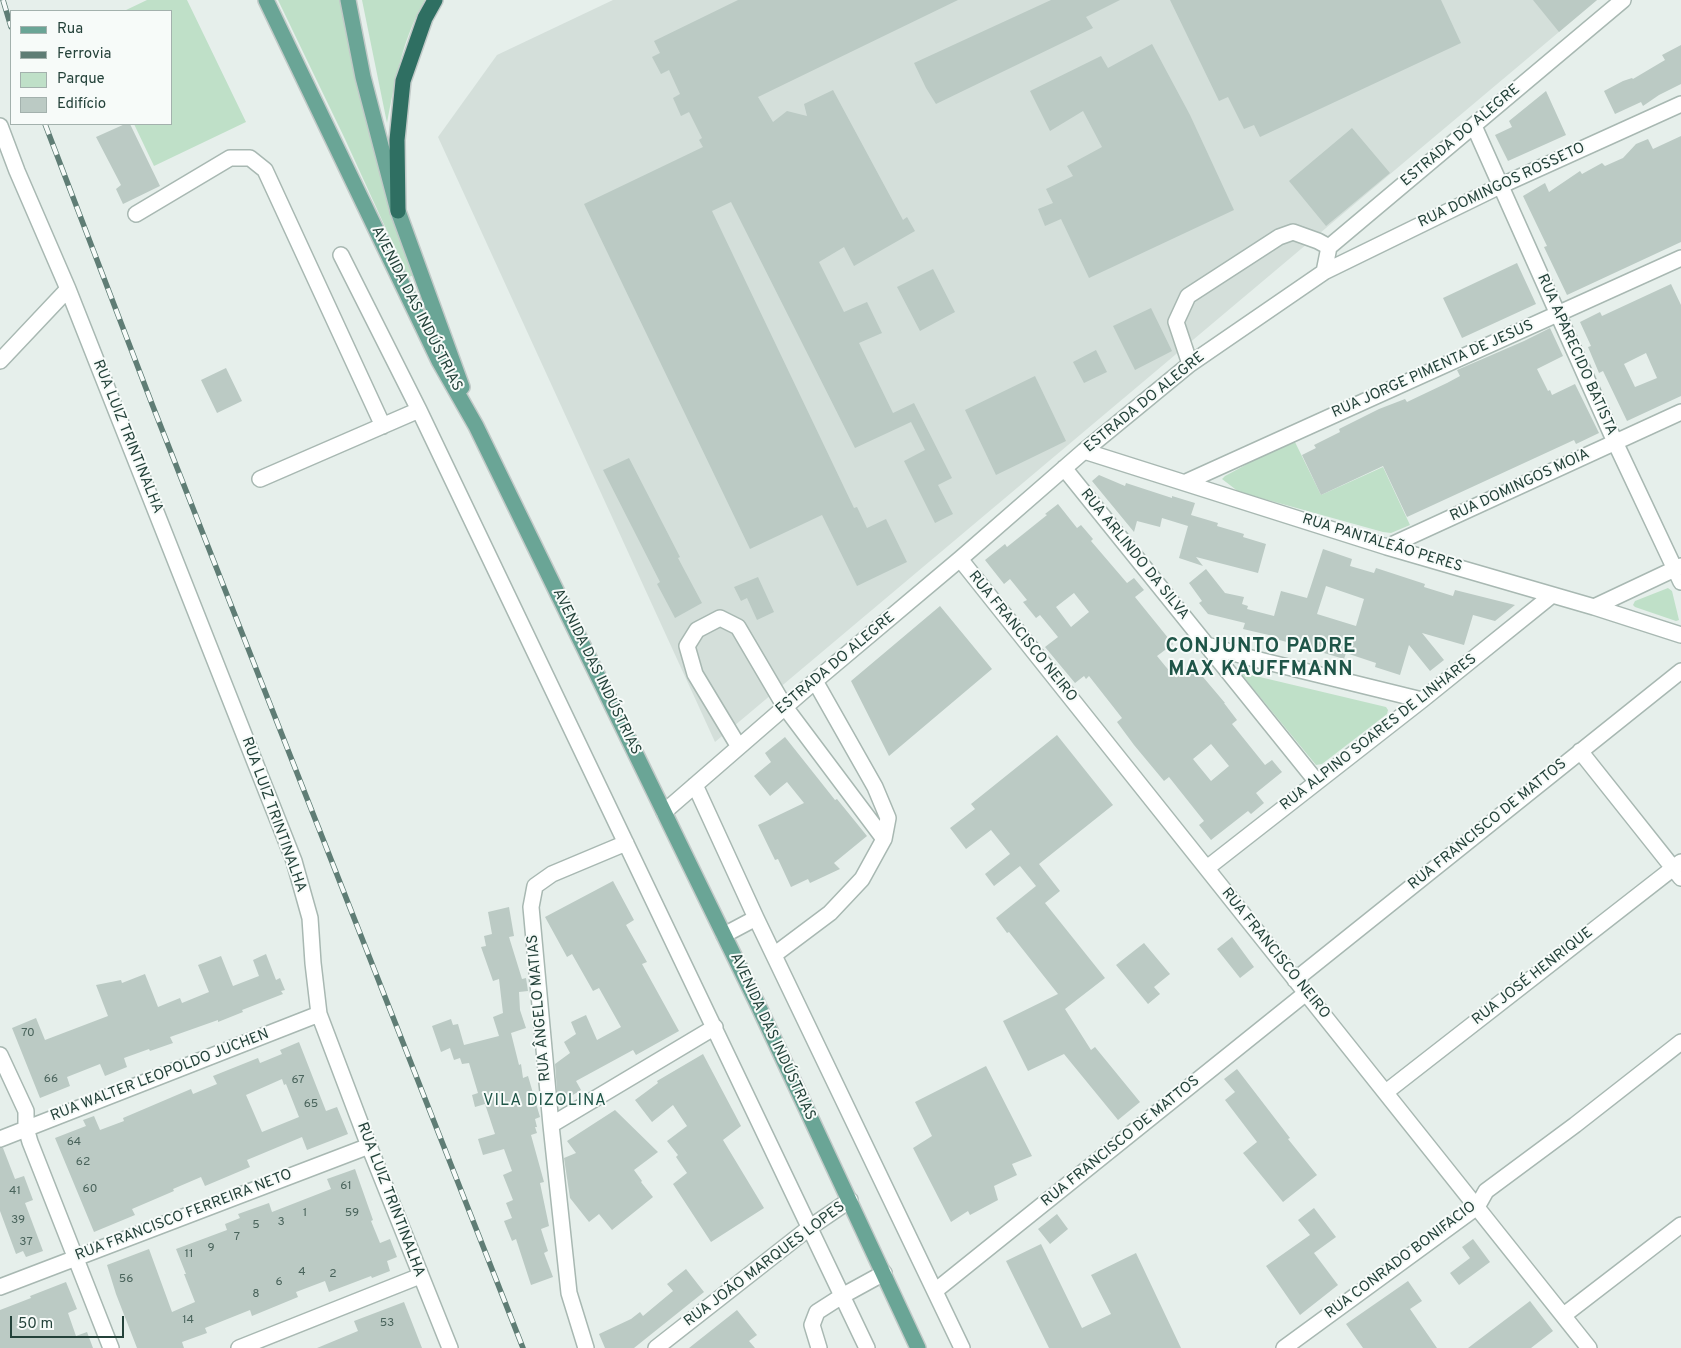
<!DOCTYPE html>
<html>
<head>
<meta charset="utf-8">
<style>
  body { margin:0 }
  #map { position:relative; width:1681px; height:1348px; overflow:hidden; background:#e6efeb; font-family:Overpass,sans-serif }
  canvas { display:block }
  .legend { position:absolute; left:10px; top:10px; width:162px; height:115px; box-sizing:border-box; background:#f7fbf9; border:1px solid #a3b1ad; margin:0; padding:6px 9px; list-style:none; font-size:15px; color:#24423a }
  .legend li { display:flex; align-items:center; gap:10px; height:25px }
  .legend b { width:25px; border:1px solid #a3b1ad }
  .scale { position:absolute; left:10px; top:1316px; width:114px; height:22px; box-sizing:border-box; border:2px solid #24423a; border-top:0; padding-left:6px; font-size:15px; line-height:18px; white-space:nowrap; color:#24423a; -webkit-text-stroke:4px #f7fbf9; paint-order:stroke }
</style>
</head>
<body>
<div id="map">
<canvas width="1681" height="1348"></canvas>
<ul class="legend">
<li><b style="height:6px;background:#6aa596"></b>Rua</li>
<li><b style="height:6px;background:#5f7d75"></b>Ferrovia</li>
<li><b style="height:14px;background:#bfe0c8"></b>Parque</li>
<li><b style="height:14px;background:#bbcac4"></b>Edifício</li>
</ul>
<div class="scale">50 m</div>
</div>
<script>
const ctx = document.querySelector('canvas').getContext('2d');
ctx.lineJoin = 'round';
function fill(path, color) {
  ctx.fillStyle = color;
  ctx.fill(path, 'evenodd');
}
function strokePath(path, color, width, dash) {
  ctx.strokeStyle = color;
  ctx.lineWidth = width;
  ctx.lineCap = dash ? 'butt' : 'round';
  ctx.setLineDash(dash || []);
  ctx.stroke(path);
}
function drawText(font, color, halo, rows, align = 'center') {
  ctx.font = font + ' Overpass,sans-serif';
  ctx.lineWidth = 4;
  ctx.setLineDash([]);
  ctx.textBaseline = 'middle';
  ctx.strokeStyle = halo;
  ctx.fillStyle = color;
  for (const [text, x, y, turn = 0] of rows) {
    ctx.save();
    ctx.translate(x, y);
    ctx.rotate((+turn || 0) * Math.PI / 180);
    ctx.textAlign = isNaN(turn) ? turn : align;
    if (halo) ctx.strokeText(text, 0, 0);
    ctx.fillText(text, 0, 0);
    ctx.restore();
  }
}
const built = new Path2D(`
  M613 0H1597L715 742 438 137 497 55Z`);
const green = new Path2D(`
  M147 0H187L246 122 154 166 134 124H171V11H124Z
  M278 0H342L415 275 408 277 345 139Z
  M362 0H425C403 37 395 81 387 123Z
  M1293 438 1321 495 1383 467 1410 525 1391 533 1383 532 1239 492 1222 479 1225 476 1240 468Z
  M1668 588 1672 591 1679 620 1676 621 1635 607 1633 605 1635 601Z
  M1243 673 1386 707 1388 710 1387 714 1322 764 1316 765 1242 675Z`);
const building = new Path2D(`
  M738 0H958L758 97 773 122 787 111 807 116 804 104 833 90 903 220 907 217 915 231 854 266 844 247 819 262 844 312 867 302 882 333 859 343 893 413 914 403 952 478 938 485 953 514 935 523 904 461 925 450 911 422 855 448 731 202 712 211 854 508 857 507 867 528 886 519 907 562 857 586 822 515 750 549 584 204 703 147 699 140 702 138 689 112 681 116 673 98 680 94 669 70 661 74 652 57 660 53 654 41Z
  M1051 0H1120L1086 17 1093 28 936 104 926 88 914 63Z
  M1170 0H1441L1461 43 1260 137 1254 125 1244 129 1228 97 1219 101Z
  M1533 0H1597L1559 32Z
  M1152 44 1190 115 1234 210 1089 278 1061 219 1045 226 1038 209 1053 203 1046 189 1073 176 1067 166 1102 147 1083 111 1050 131 1030 91 1101 56 1108 68Z
  M1681 45V84L1659 95 1643 106 1641 102 1615 114 1604 91 1623 81 1632 78 1633 79 1665 60 1662 55Z
  M1546 91 1566 135 1508 161 1495 135 1512 127 1509 121Z
  M125 124H130L160 186 123 204 116 189 121 185 96 137Z
  M1352 128 1390 173 1326 226 1289 181Z
  M1681 136V242L1567 295 1544 247 1547 246 1523 196 1545 183 1549 192 1580 171 1582 174 1602 163 1605 166 1623 158 1636 144 1648 139 1653 149Z
  M1517 263 1536 304 1462 338 1443 298Z
  M933 269 955 312 920 331 897 287Z
  M1671 284 1681 305V396L1627 421 1603 371 1599 373 1588 347 1591 346 1580 322 1600 312 1602 316ZM1646 353 1657 378 1635 387 1624 364Z
  M1151 308 1172 351 1135 370 1113 326Z
  M1550 328 1563 356 1537 369 1548 391 1550 390 1552 395 1575 384 1599 433 1576 444 1574 440 1407 517 1383 466 1321 495 1302 455 1316 448 1314 445 1340 432 1339 429 1379 409 1405 399 1407 402 1447 383 1460 376 1457 370 1524 341Z
  M1096 350 1107 372 1084 383 1073 362Z
  M226 368 242 401 217 413 201 380Z
  M1035 376 1066 441 996 475 965 410Z
  M629 458 680 557 678 558 702 603 675 618 657 584 660 582 603 470Z
  M1099 475 1125 486 1126 483 1172 498V496L1195 503 1191 515 1218 523 1217 526 1244 534 1243 537 1266 544 1258 573 1196 557 1203 566 1179 558 1188 526 1162 518 1160 527 1137 521 1134 532 1092 481Z
  M1058 504 1077 528 1081 525 1093 539 1091 541 1127 583 1134 578 1144 590 1135 597 1173 644 1157 656 1166 667 1175 677 1192 664 1225 703H1224L1237 720 1232 724 1265 765 1272 760 1282 772 1256 793 1264 803 1251 814 1248 811 1211 840 1199 825 1204 821 1169 777 1164 781 1134 745 1117 722 1122 718 1089 676 1086 679 1084 676 1075 683 1045 647 1058 637 1040 615 1036 618 1023 602 1027 600 1010 579 1004 584 985 560 1005 544 1007 547 1047 515 1045 514ZM1074 593 1089 612 1071 627 1056 607ZM1211 744 1229 766 1211 781 1193 759Z
  M1323 549 1352 559 1350 566 1374 573 1376 568 1425 584 1424 587 1453 596 1455 590 1515 605 1495 621 1473 615 1464 645 1422 633 1444 660 1430 671 1409 645 1400 675 1375 667 1376 663 1346 653 1344 659 1294 644 1272 638 1273 636 1243 629 1245 623 1208 614 1199 603 1202 601 1189 583 1206 569 1225 593 1244 597 1242 604 1248 606 1247 609 1274 616 1281 591 1307 598ZM1326 586 1364 599 1356 626 1317 614Z
  M758 577 774 612 757 620 747 598 741 601 734 587Z
  M940 606 992 669 889 756 851 681Z
  M1057 735 1113 805 1039 864 1060 891 1045 903 1105 978 1065 1009 1091 1050 1095 1047 1140 1102 1118 1120 1064 1054 1028 1071 1003 1021 1058 994 1009 932 1007 933 996 918 1036 886 1020 866 994 886 985 874 1010 854 991 830 966 849 950 828 975 809 971 804Z
  M785 737 835 800 837 799 867 836 834 863 840 869 810 883 808 879 791 887 778 859 775 860 758 825 804 803 787 782 770 796 754 776 771 762 765 753Z
  M613 881 634 920 626 925 647 962 642 964 679 1031 636 1055 633 1050 576 1081 581 1090 558 1104 555 1064 570 1053 564 1042 576 1034 571 1022 586 1015 597 1040 621 1027 599 988 593 991 572 954 567 957 545 917Z
  M509 907 514 936 509 937 522 979 526 978 528 991 519 992 520 1010 526 1028 511 1033 519 1065 521 1064 523 1078 528 1076 540 1117 535 1119 537 1127H535L537 1133 531 1135 544 1182 540 1183 549 1226 541 1229 548 1251 544 1253 553 1277 531 1285 516 1239 512 1241 504 1221 512 1218 506 1203 513 1200 503 1175 512 1171 504 1149 483 1155 478 1139 495 1134 485 1104 475 1107 472 1095 478 1093 469 1063 462 1064 460 1058 454 1060 450 1048 441 1052 432 1026 451 1019 453 1025 458 1024 464 1045 499 1036 493 1017 503 1013 499 979 493 981 481 947 486 946 484 936 492 934 488 912Z
  M1232 937 1254 967 1240 978 1217 949Z
  M1144 943 1170 974 1154 987 1160 994 1148 1004 1116 965Z
  M266 954 276 980 280 978 285 990 281 991 283 994 242 1010 243 1012 218 1022V1020L170 1037 173 1043 150 1051 149 1049 124 1058 127 1067 105 1076 100 1064 67 1077 70 1086 40 1098 12 1028 36 1018 45 1040 108 1016 96 985 121 980 122 983 145 974 158 1007 180 998 182 1003 209 992 198 965 221 956 233 986 259 976 253 960Z
  M299 1042 326 1111 337 1107 348 1134 307 1150 302 1137 247 1160 250 1167 205 1186 201 1177 173 1189 174 1191 132 1209 135 1215 94 1232 55 1138 86 1126 83 1120 94 1116 100 1130 124 1121 123 1118 191 1089 193 1094 217 1084 213 1076 258 1058 260 1063 282 1054 280 1050ZM282 1079 284 1085 286 1084 299 1117 262 1132 246 1095Z
  M703 1054 741 1126 723 1140 764 1208 711 1242 673 1184 687 1173 676 1157 678 1155 667 1141 687 1126 673 1105 652 1122 635 1100 658 1083 657 1081Z
  M986 1066 1032 1156 1012 1164 1017 1175 994 1186 998 1200 970 1215 968 1211 951 1222 913 1148 932 1136 915 1102Z
  M1237 1069 1290 1138 1288 1139 1317 1175 1283 1202 1243 1153 1257 1142 1225 1100 1235 1092 1224 1079Z
  M615 1110 658 1152 634 1170 642 1181 641 1182 653 1197 612 1230 599 1214 589 1222 570 1198 564 1158 576 1153 567 1141Z
  M0 1148H3L15 1179 24 1176 33 1200 25 1203 43 1251 26 1257 23 1251 16 1254 0 1211Z
  M355 1169 373 1220 371 1221 380 1243 390 1239 397 1257 387 1261 390 1271 372 1278 371 1276 329 1292 325 1281 296 1292 298 1297 252 1316 250 1310 205 1328 207 1333 182 1342 184 1348H137L116 1294 107 1265 149 1249 172 1312 195 1302 184 1274H186L176 1249 227 1230 225 1224 240 1218 238 1214 269 1203 272 1212 331 1189 327 1179Z
  M1314 1208 1336 1237 1314 1253 1338 1285 1300 1315 1266 1266 1310 1235 1298 1220Z
  M1057 1214 1068 1229 1050 1244 1038 1229Z
  M1473 1239 1490 1262 1459 1285 1450 1273 1470 1258 1462 1247Z
  M1041 1244 1082 1328 1111 1314 1091 1275 1136 1253 1181 1348H1049L1006 1261Z
  M686 1269 704 1292 634 1348H605L599 1334 631 1319 640 1312 643 1316 673 1291 667 1284Z
  M1408 1281 1422 1301 1410 1309 1437 1348H1363L1346 1324Z
  M66 1282 77 1309 68 1313 76 1336 87 1332 93 1348H0V1310L31 1298 30 1296Z
  M1530 1301 1553 1331 1531 1348H1468Z
  M404 1302 422 1348H317L358 1331 354 1321Z
  M737 1310 757 1335 749 1341 755 1348H689Z`);
const minor = new Path2D(`
  M0 126 17 171 68 289 294 861 310 918 313 963 319 1014 369 1146 450 1348
  M1474 126 1615 442 1681 582
  M136 214 230 158H250L265 170 383 426
  M341 255 419 410 867 1348
  M1324 272 1500 186 1681 104
  M0 361 68 289
  M1190 364 1176 322 1188 296 1279 237 1293 232 1318 241 1329 247
  M1084 451 1387 547 1594 607 1681 635
  M1064 468 1317 782
  M260 479 419 410
  M1186 482 1681 258
  M1387 547 1681 412
  M960 559 1589 1348
  M1594 607 1681 566
  M1207 645 1247 657 1422 700
  M739 747 695 674 687 646 697 630 720 618 738 627 785 707 884 839
  M1580 751 1681 878
  M695 785 756 918 962 1348
  M664 812 815 681 960 559 1084 451 1190 364 1324 272 1329 247 1623 0
  M1207 868 1422 700 1551 596
  M724 935 756 918
  M774 955 830 913 862 879 884 839 888 818 875 787 815 681
  M1295 980 1681 671
  M0 1055 26 1111V1128L30 1142 111 1348
  M1386 1092 1681 862
  M551 1125 715 1027
  M0 1139 319 1014
  M0 1287 369 1146
  M935 1291 1306 993
  M1564 1315 1681 1225
  M239 1348 420 1276
  M586 1348 569 1293 551 1125 531 907 535 886 552 874 626 843
  M656 1348 809 1228 850 1200
  M819 1348 812 1325 817 1312 842 1296 884 1273
  M1284 1348 1477 1207 1486 1191 1575 1125 1681 1042`);
const major = new Path2D(`
  M266 0 439 361 476 426 757 1003 918 1348
  M348 0 363 77 398 211 462 387`);
const highway = new Path2D(`
  M398 211 397 140 403 81 425 18 435 0`);
const rail = new Path2D(`
  M3 0 11 27
  M45 124 152 404 523 1348`);
const numberNames = [
  ["70",28,1034],
  ["66",51,1080],
  ["67",298,1081],
  ["65",311,1105],
  ["64",74,1143],
  ["62",83,1163],
  ["61",346,1187],
  ["60",90,1190],
  ["41",15,1192],
  ["1",305,1214],
  ["59",352,1214],
  ["39",18,1221],
  ["3",281,1223],
  ["5",256,1226],
  ["7",237,1238],
  ["37",26,1243],
  ["9",211,1249],
  ["11",189,1255],
  ["4",302,1273],
  ["2",333,1275],
  ["56",126,1280],
  ["6",279,1283],
  ["8",256,1295],
  ["14",188,1321],
  ["53",387,1324]
];
const streetNames = [
  ["ESTRADA DO ALEGRE",1461,136,-40],
  ["RUA DOMINGOS ROSSETO",1502,186,-25],
  ["AVENIDA DAS INDÚSTRIAS",416,309,63],
  ["RUA APARECIDO BATISTA",1576,355,66],
  ["RUA JORGE PIMENTA DE JESUS",1433,370,-24],
  ["ESTRADA DO ALEGRE",1145,403,-39],
  ["RUA LUIZ TRINTINALHA",127,437,68],
  ["RUA DOMINGOS MOIA",1520,486,-25],
  ["RUA PANTALEÃO PERES",1382,544,17],
  ["RUA ARLINDO DA SILVA",1134,555,51],
  ["RUA FRANCISCO NEIRO",1022,637,51],
  ["ESTRADA DO ALEGRE",836,664,-40],
  ["AVENIDA DAS INDÚSTRIAS",596,672,64],
  ["RUA ALPINO SOARES DE LINHARES",1379,733,-38],
  ["RUA LUIZ TRINTINALHA",273,815,70],
  ["RUA FRANCISCO DE MATTOS",1488,825,-39],
  ["RUA FRANCISCO NEIRO",1275,954,51],
  ["RUA JOSÉ HENRIQUE",1533,977,-38],
  ["RUA ÂNGELO MATIAS",540,1008,-95],
  ["AVENIDA DAS INDÚSTRIAS",772,1037,65],
  ["RUA WALTER LEOPOLDO JUCHEN",160,1076,-21],
  ["RUA FRANCISCO DE MATTOS",1121,1142,-39],
  ["RUA LUIZ TRINTINALHA",390,1200,69],
  ["RUA FRANCISCO FERREIRA NETO",184,1216,-21],
  ["RUA CONRADO BONIFACIO",1401,1261,-37],
  ["RUA JOÃO MARQUES LOPES",765,1265,-37]
];
const neighbourhoodNames = [
  ["VILA DIZOLINA",545,1102]
];
const districtNames = [
  ["CONJUNTO PADRE",1261,648],
  ["MAX KAUFFMANN",1261,671]
];
fill(built, '#d4dfda');
fill(green, '#bfe0c8');
fill(building, '#bbcac4');
strokePath(minor, '#a8b8b2', 18);
strokePath(major, '#c2cac8', 18);
strokePath(highway, '#c2cac8', 18);
strokePath(minor, '#fff', 15);
strokePath(major, '#6aa596', 15);
strokePath(highway, '#2f6f62', 15);
strokePath(rail, '#5f7d75', 5.5);
strokePath(rail, '#f7fbf9', 4, [11]);
drawText('12px', '#4a645c', null, numberNames);
drawText('15px', '#24423a', '#f7fbf9', streetNames);
ctx.letterSpacing = '1px';
drawText('16px', '#1f5548', '#f7fbf9', neighbourhoodNames);
ctx.letterSpacing = '0px';
ctx.letterSpacing = '1px';
drawText('bold 20px', '#1f5548', '#f7fbf9', districtNames);
ctx.letterSpacing = '0px';
</script>
</body>
</html>
